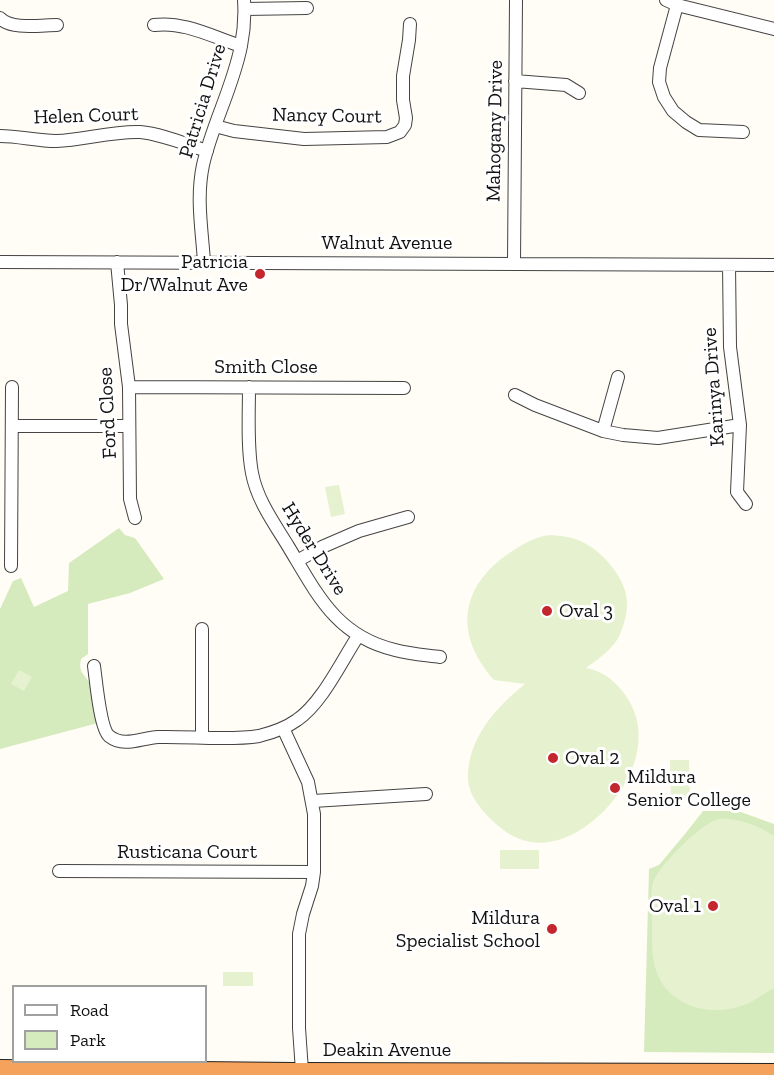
<!DOCTYPE html>
<html>
<head>
<meta charset="utf-8">
<style>
  body { margin:0 }
  #map { position:relative; width:774px; height:1075px; overflow:hidden; background:#fffdf5; font-family:"Zilla Slab",serif }
  canvas { display:block }
  .legend { position:absolute; left:12px; top:985px; width:195px; height:78px; box-sizing:border-box; background:#fff; border:2px solid #a0a0a0; margin:0; padding:8px 10px; list-style:none; font-size:18px; color:#111 }
  .legend li { display:flex; align-items:center; gap:12px; height:30px }
  .legend b { width:30px; border:2px solid #a0a0a0 }
</style>
</head>
<body>
<div id="map">
<canvas width="774" height="1075"></canvas>
<ul class="legend">
<li><b style="height:8px;background:#fff"></b>Road</li>
<li><b style="height:16px;background:#d5ebbd"></b>Park</li>
</ul>
</div>
<script>
const ctx = document.querySelector('canvas').getContext('2d');
ctx.lineJoin = 'round';
function fill(path, color) {
  ctx.fillStyle = color;
  ctx.fill(path, 'evenodd');
}
function strokePath(path, color, width, dash) {
  ctx.strokeStyle = color;
  ctx.lineWidth = width;
  ctx.lineCap = dash ? 'butt' : 'round';
  ctx.setLineDash(dash || []);
  ctx.stroke(path);
}
function drawText(font, color, halo, rows, align = 'center') {
  ctx.font = font + ' "Zilla Slab",serif';
  ctx.lineWidth = 6;
  ctx.setLineDash([]);
  ctx.textBaseline = 'middle';
  ctx.strokeStyle = halo;
  ctx.fillStyle = color;
  for (const [text, x, y, turn = 0] of rows) {
    ctx.save();
    ctx.translate(x, y);
    ctx.rotate((+turn || 0) * Math.PI / 180);
    ctx.textAlign = isNaN(turn) ? turn : align;
    if (halo) ctx.strokeText(text, 0, 0);
    ctx.fillText(text, 0, 0);
    ctx.restore();
  }
}
const green = new Path2D(`
  M119 528 125 535 135 538 164 579 130 593 88 604V654L81 659 80 665 81 671 92 686 98 723 0 749V609L13 581 21 578 34 607 68 591 69 563Z
  M703 811H738L774 824V1053L644 1052 649 869 659 865 685 834Z`);
const pitch = new Path2D(`
  M339 485 345 514 331 517 325 487Z
  M550 535C560 536 569 536 578 540 600 548 628 579 627 604 627 615 623 630 617 640 609 652 597 660 586 668 602 671 613 679 623 692 653 730 636 778 605 810 574 841 533 858 496 824 483 812 469 797 468 779 467 739 496 707 525 684L494 680C456 637 458 591 505 556 520 546 532 537 550 535Z
  M19 670 32 677 24 691 11 684Z
  M670 760H689L690 798H671Z
  M718 819C737 817 759 826 774 836V988C763 994 751 1004 738 1007 707 1016 669 1005 657 973 651 957 652 940 652 923 652 911 649 888 655 878 664 861 700 825 718 819Z
  M500 850H539V869H500Z
  M223 972H253V986H223Z`);
const minor = new Path2D(`
  M666 0 677 5 774 29
  M677 5 660 68 659 82 664 97 673 111 686 122 699 130 743 132
  M245 9 307 8
  M0 18C11 30 41 25 57 25
  M154 25C184 21 213 37 241 46
  M515 81 566 85 579 93
  M215 126 234 131 304 139 387 137 400 132 405 125 406 118 403 100V76L409 40 410 24
  M0 136C19 136 37 141 56 141 84 140 111 131 140 132 162 134 185 144 207 151
  M0 262 774 265
  M117 262 121 305V324L129 387 130 499 135 518
  M204 262C202 230 196 198 203 165 212 125 233 87 241 46 244 31 245 15 244 0
  M514 263 516 0
  M729 265 730 347 740 425 737 492 746 504
  M129 387 404 388
  M249 387C249 414 247 447 252 473 257 500 274 523 288 546 317 594 336 636 395 650 410 654 425 655 440 657
  M515 395 535 405 603 431 623 435 658 438 740 425
  M12 426H129
  M603 431 618 377
  M297 561 322 547 359 531 408 517
  M11 566 12 387
  M94 666C96 680 100 728 109 736 124 748 141 738 158 737 190 736 228 741 259 736 271 733 286 728 297 720 322 703 341 662 358 636
  M283 728 308 782 314 814V872L312 886 303 914 299 934V1028L302 1071
  M202 737V629
  M313 801 426 794
  M59 871 314 872`);
const highway = new Path2D(`
  M0 1068 295 1071 774 1072`);
const markers = [
  [260,274,6,"#c4262e"],
  [547,611,6,"#c4262e"],
  [553,758,6,"#c4262e"],
  [615,788,6,"#c4262e"],
  [713,906,6,"#c4262e"],
  [552,929,6,"#c4262e"]
];
const streetNames = [
  ["Patricia Drive",203,101,-73],
  ["Helen Court",86,116,-2],
  ["Nancy Court",327,116,1],
  ["Mahogany Drive",495,131,-89],
  ["Walnut Avenue",387,243],
  ["Smith Close",266,367],
  ["Karinya Drive",714,387,-94],
  ["Ford Close",108,413,-93],
  ["Hyder Drive",314,549,58],
  ["Rusticana Court",187,852],
  ["Deakin Avenue",387,1050]
];
const poiNames = [
  ["Patricia",248,262],
  ["Dr/Walnut Ave",248,285],
  ["Oval 3",559,611,"left"],
  ["Oval 2",565,758,"left"],
  ["Mildura",627,777,"left"],
  ["Senior College",627,800,"left"],
  ["Oval 1",701,906],
  ["Mildura",540,918],
  ["Specialist School",540,941]
];
fill(green, '#d5ebbd');
fill(pitch, '#e6f2cf');
strokePath(minor, '#444', 14);
strokePath(highway, '#222', 18);
strokePath(minor, '#fff', 12);
strokePath(highway, '#f5a25d', 16);
for (const [x, y, r, color] of markers) {
  const dot = new Path2D();
  dot.arc(x, y, r, 0, 2 * Math.PI);
  ctx.fillStyle = color;
  ctx.fill(dot);
  strokePath(dot, '#fff', 2);
}
drawText('20px', '#111', '#fff', streetNames);
drawText('20px', '#111', '#fff', poiNames, 'right');
</script>
</body>
</html>
